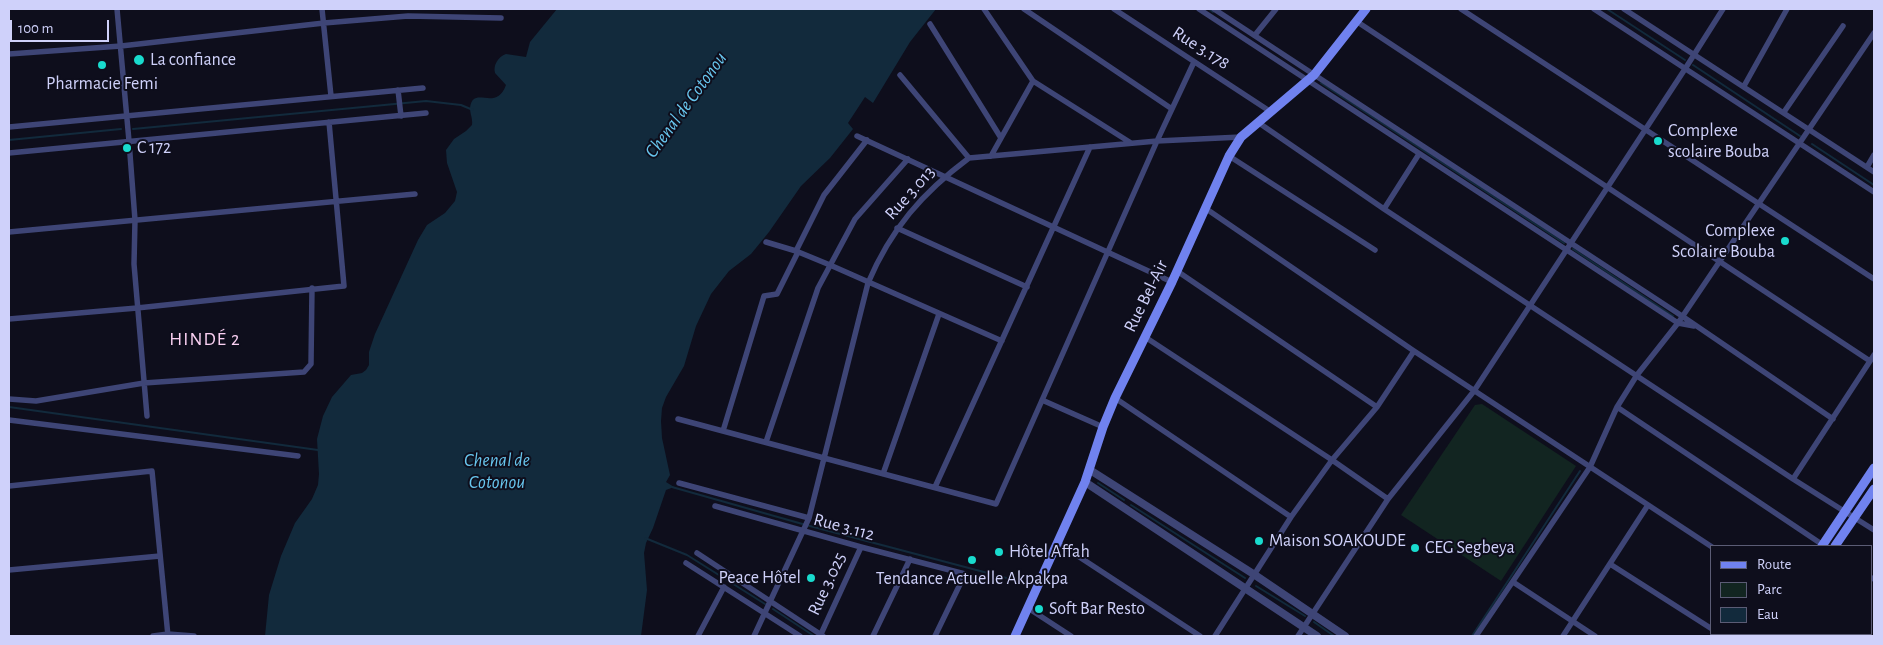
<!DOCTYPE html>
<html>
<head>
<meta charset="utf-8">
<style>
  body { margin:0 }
  #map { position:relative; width:1883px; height:645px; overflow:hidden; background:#0e0e1c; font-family:"Alegreya Sans",sans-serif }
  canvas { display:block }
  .frame { position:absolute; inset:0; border:10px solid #cfd1fa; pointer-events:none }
  .legend { position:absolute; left:1710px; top:545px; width:162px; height:90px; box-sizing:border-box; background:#0e0e1c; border:1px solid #5b5c75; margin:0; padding:6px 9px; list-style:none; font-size:15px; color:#cfd1fa }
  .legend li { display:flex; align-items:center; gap:10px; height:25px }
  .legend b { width:25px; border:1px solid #5b5c75 }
  .scale { position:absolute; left:10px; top:20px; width:99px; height:22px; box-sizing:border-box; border:2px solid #cfd1fa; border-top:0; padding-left:6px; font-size:15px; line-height:18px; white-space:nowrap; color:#cfd1fa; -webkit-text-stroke:4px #0e0e1c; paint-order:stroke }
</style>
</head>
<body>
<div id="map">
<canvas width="1883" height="645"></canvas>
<div class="frame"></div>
<ul class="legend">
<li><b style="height:6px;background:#7082ef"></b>Route</li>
<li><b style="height:14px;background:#122521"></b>Parc</li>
<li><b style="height:14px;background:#122a3c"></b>Eau</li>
</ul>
<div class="scale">100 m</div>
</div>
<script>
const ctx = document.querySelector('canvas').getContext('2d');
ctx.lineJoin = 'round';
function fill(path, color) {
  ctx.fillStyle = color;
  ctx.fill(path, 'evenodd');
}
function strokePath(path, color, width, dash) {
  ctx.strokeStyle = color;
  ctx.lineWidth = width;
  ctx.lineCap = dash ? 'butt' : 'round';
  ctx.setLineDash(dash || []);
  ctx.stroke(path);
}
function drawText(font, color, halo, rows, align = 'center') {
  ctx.font = font + ' "Alegreya Sans",sans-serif';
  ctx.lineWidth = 4;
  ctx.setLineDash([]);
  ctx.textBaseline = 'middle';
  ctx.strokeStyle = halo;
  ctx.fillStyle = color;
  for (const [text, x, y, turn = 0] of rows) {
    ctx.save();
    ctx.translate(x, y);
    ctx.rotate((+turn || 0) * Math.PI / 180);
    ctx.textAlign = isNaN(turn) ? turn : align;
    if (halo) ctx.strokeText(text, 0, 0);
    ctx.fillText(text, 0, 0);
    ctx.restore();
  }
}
const green = new Path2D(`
  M1482 404 1576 466 1501 581 1401 515 1475 405Z`);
const water = new Path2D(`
  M557 9H936L910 42 873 103 865 97 848 123 853 129 830 158 801 186 769 232 751 254 729 271 711 294 696 326 684 366 666 397 662 408 661 421 662 438 670 475 666 482 674 487 666 490 653 528 646 543 644 553 647 590 641 636H265L269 595 281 556 295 523 312 499 318 485 319 474 317 439 323 416 332 397 351 375 362 373 366 370 369 365V352L375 334 418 240 427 225 445 213 455 201 457 192 447 163 446 150 454 139 466 131 472 125C473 119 470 114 470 108 473 84 496 113 506 85L495 73C493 65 498 57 506 54L526 57 530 42Z`);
const stream = new Path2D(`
  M1209 9 1213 12
  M1607 9 1685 60
  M1693 65 1800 136
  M1321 83 1564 243
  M133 129 426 101 461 105 473 110
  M9 140 121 129
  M1812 144 1874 185
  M1573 249 1673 316
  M9 407 318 450
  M1098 483 1124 500
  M672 487 806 525 1018 581
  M1131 505 1245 578
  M645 538 687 555 765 604
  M1256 586 1305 616
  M773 609 814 636
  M1314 622 1334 636
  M1472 636 1580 471`);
const minor = new Path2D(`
  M117 9 129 141 135 220 134 264 147 416
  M322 9 331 96
  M984 9 1033 81 1131 143
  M1024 9 1172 109
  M1114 9 1271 112
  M1199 9 1678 323 1694 326
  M1214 9 1682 316 1833 419
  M1461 9 1874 279
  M1594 9 1874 192
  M1624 9 1874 172
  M1356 21 1870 361
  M930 24 1001 138
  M1255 35 1276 9
  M9 54 121 46 324 23 408 16 501 18
  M900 75 969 158
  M1744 86 1787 9
  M398 90 401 116
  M1784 112 1843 26
  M1259 123 1384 209 1793 479 1874 530
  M9 127 423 88
  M857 136 1172 282
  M9 153 426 113
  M991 156 1033 81
  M1229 156 1375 250
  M1867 167 1874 155
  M1205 208 1414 351 1712 547
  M1384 209 1419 154
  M897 228 1027 287
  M9 232 415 194
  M766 242 796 251 830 265 1002 341
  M796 251 824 195 867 140
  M1177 271 1377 407
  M9 319 137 308 344 286 329 122
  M1145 337 1332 460 1388 499
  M1115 398 1291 517
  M9 399 36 401 144 383 304 372 311 364 312 288
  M1042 400 1103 427
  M1617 407 1823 545
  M678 419 996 504 1157 141 1194 62
  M9 420 298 456
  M723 431 764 296 777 294 798 252
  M766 442 818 288 855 219 908 159
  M883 474 939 314
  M1793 479 1874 355
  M679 483 809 518
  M9 486 152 471 168 636
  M935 487 1090 147
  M715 506 861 547 965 574 935 636
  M1058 543 1200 636
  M697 553 823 636
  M686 563 800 636
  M1610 564 1712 629
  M9 570 160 556
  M1872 578 1874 579
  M1513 582 1595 636
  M1028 608 1071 636
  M821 634 861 547
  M1719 634 1722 636
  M1844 634 1848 636
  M153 636 168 634 194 636
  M698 636 724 587
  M754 636 809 518 868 283C891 229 922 193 969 158L1157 141 1241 137
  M873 636 910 559
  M1215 636 1291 517 1332 460 1377 407 1414 351
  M1298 636 1388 499 1474 391 1685 69 1723 9
  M1476 636 1590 467 1617 407 1637 375 1678 323 1874 33
  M1563 636 1648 505`);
const tertiary = new Path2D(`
  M1090 470 1255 575 1345 636
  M1085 482 1317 636`);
const secondary = new Path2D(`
  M1822 546 1874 468
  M1835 546 1874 489
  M1015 636 1085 482 1103 427 1115 398 1172 282 1229 156 1241 137 1314 75 1366 9
  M1766 636 1767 634
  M1778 636 1780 634`);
const markers = [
  [139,60,6,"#19dbce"],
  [102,65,5,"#19dbce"],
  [1658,141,5,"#19dbce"],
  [127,148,5,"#19dbce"],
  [1785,241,5,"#19dbce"],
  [1259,541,5,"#19dbce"],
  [1415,548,5,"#19dbce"],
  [999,552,5,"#19dbce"],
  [972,560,5,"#19dbce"],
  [811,578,5,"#19dbce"],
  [1039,609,5,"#19dbce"]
];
const streetNames = [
  ["Rue 3.178",1201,48,33],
  ["Rue 3.013",910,193,-48],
  ["Rue Bel-Air",1146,296,-64],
  ["Rue 3.112",844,527,15],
  ["Rue 3.025",827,584,-65]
];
const poiNames = [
  ["La confiance",150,60],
  ["Pharmacie Femi",102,84,"center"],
  ["Complexe",1668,131],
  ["scolaire Bouba",1668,152],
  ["C 172",137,148],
  ["Complexe",1775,231,"right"],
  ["Scolaire Bouba",1775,252,"right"],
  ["Maison SOAKOUDE",1269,541],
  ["CEG Segbeya",1425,548],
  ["Hôtel Affah",1009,552],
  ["Peace Hôtel",801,578,"right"],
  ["Tendance Actuelle Akpakpa",972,579,"center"],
  ["Soft Bar Resto",1049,609]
];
const waterNames = [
  ["Chenal de Cotonou",686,105,-54],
  ["Chenal de",497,460],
  ["Cotonou",497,482]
];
const neighbourhoodNames = [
  ["HINDÉ 2",205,339]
];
fill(green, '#122521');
fill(water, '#122a3c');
strokePath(stream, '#122a3c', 2);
strokePath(minor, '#3e4576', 5.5);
strokePath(tertiary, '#3e4576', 8);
strokePath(secondary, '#7082ef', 9);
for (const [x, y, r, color] of markers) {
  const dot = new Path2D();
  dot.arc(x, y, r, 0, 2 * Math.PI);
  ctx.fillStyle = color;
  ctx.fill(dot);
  strokePath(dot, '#0e0e1c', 2);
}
drawText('18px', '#cfd1fa', '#0e0e1c', streetNames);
drawText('18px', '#cfd1fa', '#0e0e1c', poiNames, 'left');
drawText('italic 19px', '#68c6ee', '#0e0e1c', waterNames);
ctx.letterSpacing = '1px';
drawText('19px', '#fad0f2', '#0e0e1c', neighbourhoodNames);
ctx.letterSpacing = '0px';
</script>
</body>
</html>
